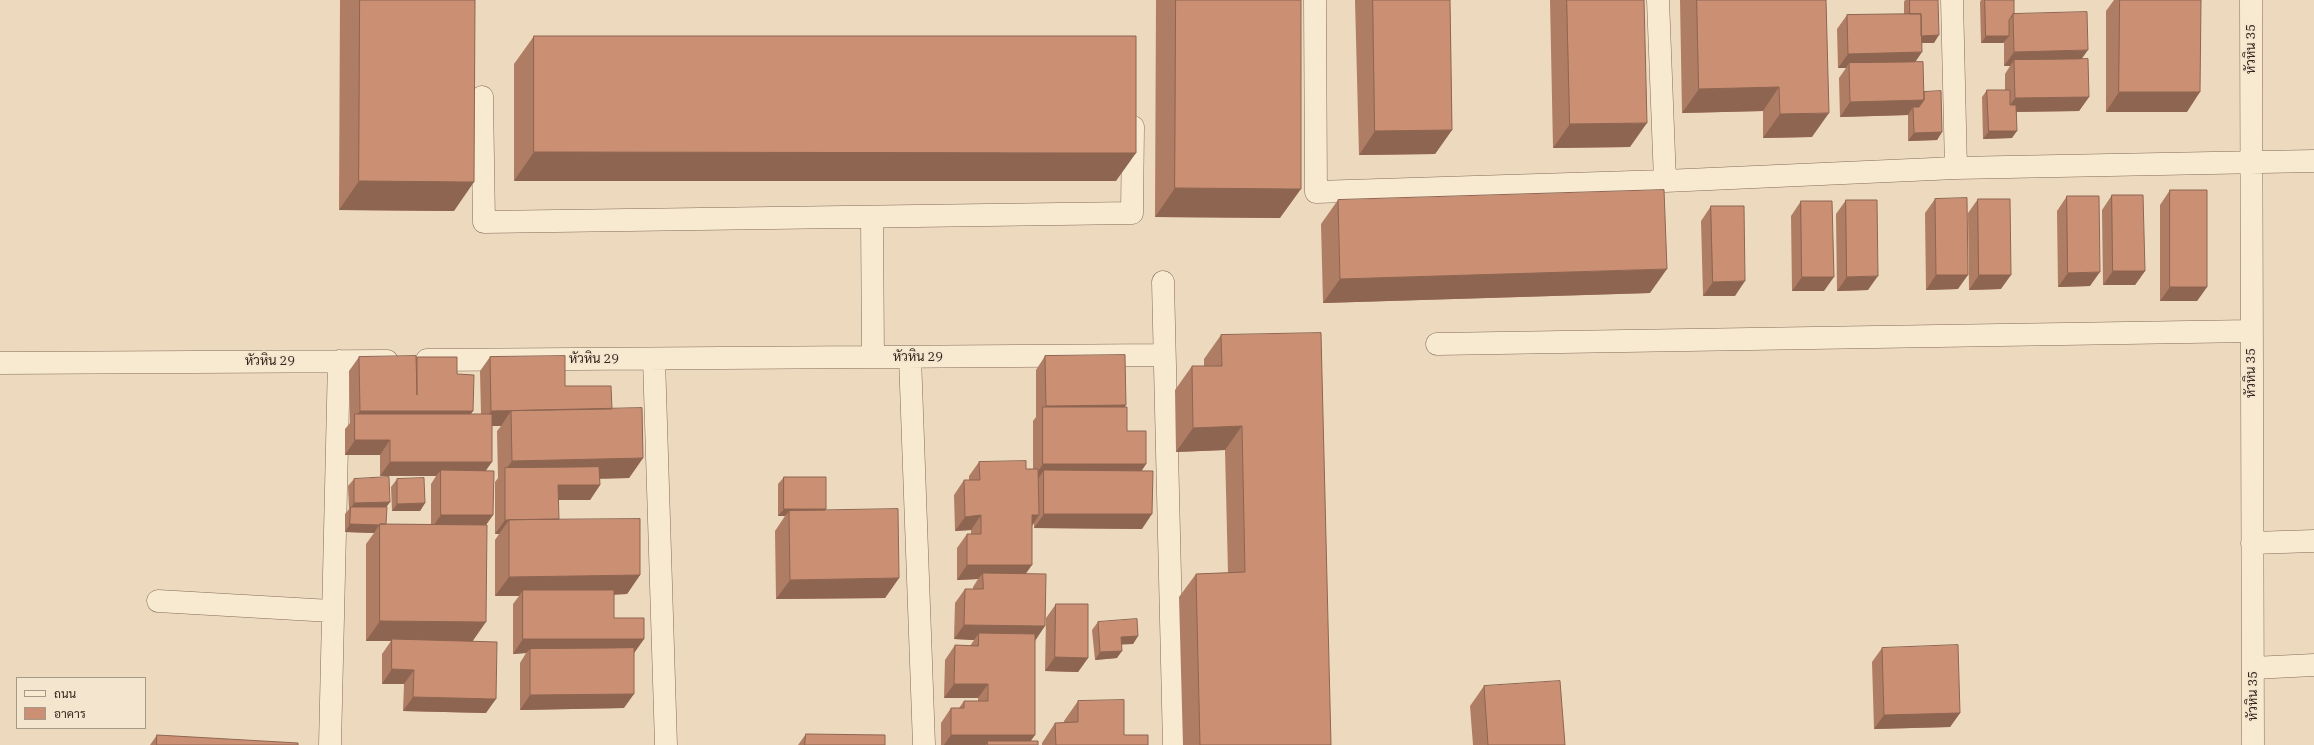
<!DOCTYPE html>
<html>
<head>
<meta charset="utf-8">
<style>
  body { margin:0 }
  #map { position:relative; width:2314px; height:745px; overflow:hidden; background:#eddabe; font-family:"IBM Plex Serif",Sarabun,serif }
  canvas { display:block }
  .legend { position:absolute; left:16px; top:677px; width:130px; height:52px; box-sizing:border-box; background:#f4e6ce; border:1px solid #a79987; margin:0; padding:5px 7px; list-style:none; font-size:12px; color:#34251c }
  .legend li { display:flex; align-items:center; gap:8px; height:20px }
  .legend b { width:20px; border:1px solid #a79987 }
</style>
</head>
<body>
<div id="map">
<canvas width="2314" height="745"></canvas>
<ul class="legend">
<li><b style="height:5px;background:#f8e9d1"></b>ถนน</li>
<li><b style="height:11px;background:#cb9074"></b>อาคาร</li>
</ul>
</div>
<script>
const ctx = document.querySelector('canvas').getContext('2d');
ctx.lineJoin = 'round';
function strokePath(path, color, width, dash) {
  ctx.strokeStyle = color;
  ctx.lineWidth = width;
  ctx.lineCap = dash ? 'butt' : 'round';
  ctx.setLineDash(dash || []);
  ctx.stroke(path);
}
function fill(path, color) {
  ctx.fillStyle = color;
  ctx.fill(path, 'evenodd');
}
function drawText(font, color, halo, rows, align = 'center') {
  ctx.font = font + ' "IBM Plex Serif",Sarabun,serif';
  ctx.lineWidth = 3.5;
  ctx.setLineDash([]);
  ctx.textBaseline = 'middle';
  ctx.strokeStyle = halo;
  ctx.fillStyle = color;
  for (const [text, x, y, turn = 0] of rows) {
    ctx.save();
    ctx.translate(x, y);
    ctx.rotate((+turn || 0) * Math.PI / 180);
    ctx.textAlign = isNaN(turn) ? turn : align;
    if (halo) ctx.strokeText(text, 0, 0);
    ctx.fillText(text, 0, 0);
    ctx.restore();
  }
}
const minor = new Path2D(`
  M1315 0 1316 192 1665 181
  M1658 0 1665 181 1956 168 2314 161
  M1952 0 1956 168
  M2251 0 2253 745
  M482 97 484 222 1132 213 1133 127
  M872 218 873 357
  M1163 282 1174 745
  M1437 344 2251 331
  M910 357 924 745
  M654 359 666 745
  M427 360 1164 355
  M0 363 387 361
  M2252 543 2314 541
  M158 601 331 611
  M2253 668 2314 665
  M330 745 339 361`);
const wall = new Path2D(`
  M340 0H475L454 211 339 210Z
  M1156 0H1301L1280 218 1155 217Z
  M1355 0H1450L1452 130 1435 154 1359 155Z
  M1550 0H1644L1630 147 1553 148Z
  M1680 0H1826L1812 137 1763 138V111L1682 113Z
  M1905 0H1938L1934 43H1922L1915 62 1924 92 1942 132 1937 140 1908 141V115L1840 117 1839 78 1846 68H1838L1837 29 1847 15 1904 14V2Z
  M1981 0H2014V14L2082 59 2089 97 2079 111 2017 112 2012 138 1983 139 1982 97 1987 90H2005V74L2010 66H2004V43H1981L1980 2Z
  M2114 0H2201L2187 112H2106V11Z
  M534 36 1116 181H514V64Z
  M2170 190 2207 287 2197 301H2160V205Z
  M2112 195 2145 271 2135 285H2103L2102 210Z
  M2067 196 2090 286 2058 287 2057 211Z
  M1935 199 1958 289 1926 290 1925 213Z
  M1978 199 2001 289 1969 290 1968 213Z
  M1338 200 1650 293 1323 303 1321 224Z
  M1846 200 1868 290 1837 291 1836 214Z
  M1801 201 1824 291H1792L1791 216Z
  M1711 206 1735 296H1703L1701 221Z
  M1221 335 1331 745H1183L1179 597 1196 574 1228 573 1225 450 1176 452 1175 390 1192 366H1204V359Z
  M1045 356 1126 405 1124 407 1127 431 1146 464 1142 470V529L1034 528V523L1032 526 1026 574 1035 640 1030 741 1038 745H941V723L951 708H959L964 701H978V698H944L945 660 955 645 970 646 974 640 954 639 955 603 965 589H973V587L978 579 957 580V548L967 534H971V530L955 531 954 495 964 480H969V476L979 462 1026 469H1033V421L1036 417V370Z
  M359 357 416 358 417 357 457 374 473 411 471 414H481L480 371 490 357 565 386 612 409 643 458 629 478 599 479 600 485 590 500H558V519L640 575 627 594 614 595V618L644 639 634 653 624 708 520 710V663L526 653 513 654V604L519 596H495V540L499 534H495V482L498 478 497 431 501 426H492L486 470 493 515 486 525 473 642 486 713 403 711 404 684H382V654L391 641H366V544L374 533 345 532V514L349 509 348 486 354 479 390 502 386 507V524H431V484L436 476H380V455H345V429L350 423 349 371Z
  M784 477 826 509 825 511 899 578 885 598 776 599 775 531 785 516H778V484Z
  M397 479 425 503 420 511H392L391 487Z
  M1056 604 1088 658 1078 672 1045 671 1046 618Z
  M1098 622 1138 636 1133 644H1121L1117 658 1095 660 1092 630Z
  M1882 648 1960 713 1950 727 1874 729 1872 662Z
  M1484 686 1565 745H1473L1470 706Z
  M1078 701 1124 735 1148 745H1042V743L1055 723H1064V721Z
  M806 734 885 745H798Z
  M157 735 298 745H150Z`);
const shadedWall = new Path2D(`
  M1939 35 1934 43H1911L1917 36Z
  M1986 36H2009L2003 43H1981Z
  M2088 50 2078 64 2014 60 2010 66H2004L2014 52Z
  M1922 52 1912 67 1849 63 1846 68H1838L1848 54Z
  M1779 87 1763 111 1682 113 1699 89Z
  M2119 92H2200L2187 112H2106Z
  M2089 97 2079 111 2005 112 2015 98Z
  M1924 100 1913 115V107L1908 115 1840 117 1850 102Z
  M1829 113 1812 137 1763 138 1780 114Z
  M1647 123 1630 147 1553 148 1570 124Z
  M1452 130 1435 154 1359 155 1375 131Z
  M1989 131H2017L2012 138 1983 139Z
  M1942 132 1937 140 1908 141 1914 133Z
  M534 152 1136 153 1116 181H514Z
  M359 181 474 182 454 211 339 210Z
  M1175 188 1301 189 1280 218 1155 217Z
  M1667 269 1650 293 1323 303 1340 279Z
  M2113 271H2145L2135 285H2103Z
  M2100 272 2090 286 2058 287 2068 273Z
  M1936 275H1968L1958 289 1926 290Z
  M1979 275H2011L2001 289 1969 290Z
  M1878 276 1868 290 1837 291 1847 277Z
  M1802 277H1834L1824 291H1792Z
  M1745 281 1735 296H1703L1713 282Z
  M2170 287H2207L2197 301H2160Z
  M1126 405 1116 419 1043 410 1046 406Z
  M360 411H473L463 425 355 417Z
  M491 411H511L501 426H481Z
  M1242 426 1225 450 1176 452 1193 428Z
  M355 440H390L380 455H345Z
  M643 458 629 478 505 480V471L512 461Z
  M390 462H492L482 476 441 470 436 476H380Z
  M1043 464H1146L1136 479 1044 470 1038 479H1033Z
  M558 485H600L590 500H548Z
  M390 502 385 509 351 508 354 503Z
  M425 503 420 511H392L397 504Z
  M784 509H826L821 516 789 511 785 516H778Z
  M1044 514H1152L1142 529 1034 528Z
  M441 515H493L483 529H431Z
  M981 515 971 530 955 531 965 517Z
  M1032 515H1039L1029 530Z
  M559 519 509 520 499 534H495L505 520Z
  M350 524 379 525 374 533 345 532Z
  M967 565H1032L1022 579 983 573 978 579 957 580Z
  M640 575 627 594 523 596V590L519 596H495L509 577Z
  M899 578 885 598 776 599 790 580Z
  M380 621 486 622 472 642 392 639 391 641H366Z
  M964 625 1045 626 1035 641 979 633 974 640 954 639Z
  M1138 636 1133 644 1115 645 1121 637Z
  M523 639H644L634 653 530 649 526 653 513 654Z
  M1122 651 1117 658 1095 660 1100 652Z
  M1055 657 1088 658 1078 672 1045 671Z
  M392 669 414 670 404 684H382Z
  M954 684H988L978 698H944Z
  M634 694 624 708 520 710 530 695Z
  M413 697 496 699 486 713 403 711Z
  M1960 713 1950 727 1874 729 1884 715Z
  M951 735H1035L1028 745 988 741 986 745H944Z`);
const building = new Path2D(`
  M360 0H475L474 182 359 181Z
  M1176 0H1301V189L1175 188Z
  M1373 0H1450L1452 130 1375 131Z
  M1567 0H1644L1647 123 1570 124Z
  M1697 0H1826L1829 113 1780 114 1779 87 1699 89Z
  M1910 0H1938L1939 35 1921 36V14H1910Z
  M1985 0H2014V14H2013L2009 20V36H1986Z
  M2120 0H2201L2200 92H2119Z
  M2087 12 2088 50 2014 52 2013 14Z
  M1921 14 1922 52 1848 54 1847 15Z
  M534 36H1136V153L534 152Z
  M2088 59 2089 97 2015 98 2014 60Z
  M1923 62 1924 100 1850 102 1849 63Z
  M1987 90H2010V105H2016L2017 131H1989Z
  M1941 91 1942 132 1914 133 1913 107H1919L1924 100V92Z
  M1664 190 1667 269 1340 279 1338 200Z
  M2170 190H2207V287H2170Z
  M2112 195H2143L2145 271H2113Z
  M2067 196H2099L2100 272 2068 273Z
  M1967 198 1968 275H1936L1935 199Z
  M1978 199H2010L2011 275H1979Z
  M1846 200H1877L1878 276 1847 277Z
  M1801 201H1832L1834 277H1802Z
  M1711 206H1744L1745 281 1713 282Z
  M1321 333 1331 745H1200L1196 574 1245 572 1242 426 1193 428 1192 366H1222L1221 335Z
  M1125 355 1126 405 1046 406 1045 356Z
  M416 356 417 395V357H457V374L474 375 473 411H360L359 357Z
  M565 356V386H611L612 409 491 411 490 357Z
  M1043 407H1127V431H1146V464H1043Z
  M642 408 643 458 512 461 511 411Z
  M355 414H492V462H390V440H355Z
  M1026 461V469H1038L1039 515H1032V565H967V534H981V515L965 517 964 480H980L979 462Z
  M599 467 600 485H558L559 519 505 520V468Z
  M441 470 494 471 493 515H441Z
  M1044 470 1153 471 1152 514H1044Z
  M389 477 390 502 354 503V479Z
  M784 477H826V509H784Z
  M424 478 425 503 397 504V479Z
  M351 507H387L386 524H380V525L350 524Z
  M898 509 899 578 790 580 789 511Z
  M640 519V575L509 577V520Z
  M380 524 487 525 486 622 380 621Z
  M983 573 1046 574 1045 626 964 625 965 589H983Z
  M523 590H614V618H644V639H523Z
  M1056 604H1088V658L1055 657Z
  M1137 619 1138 636 1121 637 1122 651 1100 652 1098 622Z
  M979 633 1035 634V735H951V708H964V701H988V684H954L955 645 978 646Z
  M392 639 497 642 496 699 413 697 414 670 392 669Z
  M1958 645 1960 713 1884 715 1882 648Z
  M634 648V694L530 695V649Z
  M1560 681 1565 745H1488L1484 686Z
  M1124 700V735H1148V745H1056L1055 723 1078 722V701Z
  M806 734 885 735V745H805Z
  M157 735 298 743V745H157Z
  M988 741H1038V745H988Z`);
const streetNames = [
  ["หัวหิน 35",2251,49,-90],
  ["หัวหิน 29",918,357],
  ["หัวหิน 29",594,359],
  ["หัวหิน 29",270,361],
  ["หัวหิน 35",2251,373,-90],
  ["หัวหิน 35",2253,696,-90]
];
strokePath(minor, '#856b57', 23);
strokePath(minor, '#f8e9d1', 22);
fill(wall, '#af7c64');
fill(shadedWall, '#8e6551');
fill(building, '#cb9074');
strokePath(building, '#8e6551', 1);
drawText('13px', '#34251c', '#f4e6ce', streetNames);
</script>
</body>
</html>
